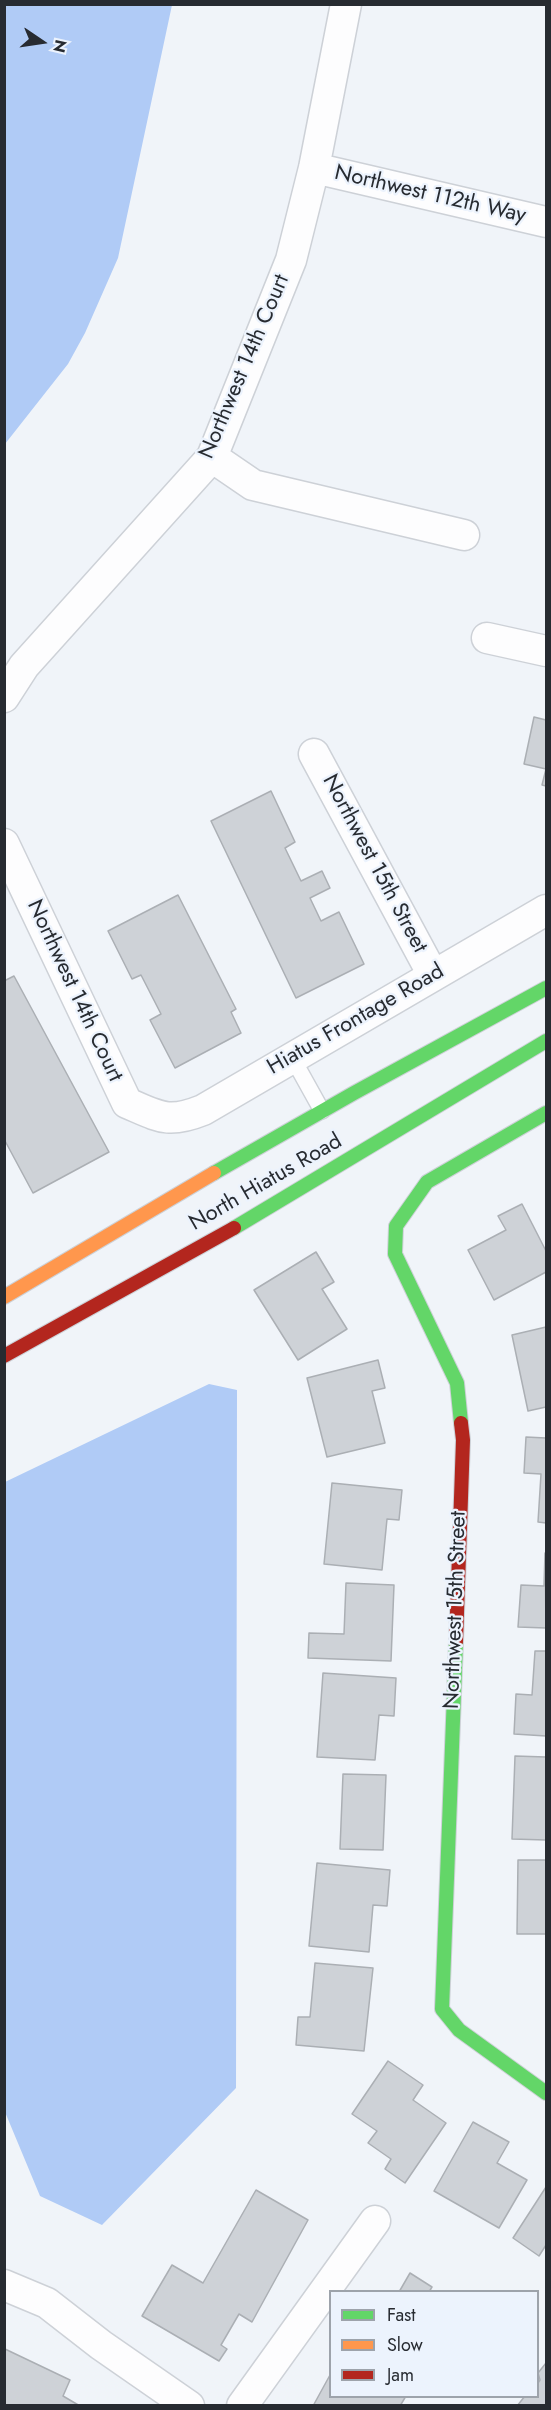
<!DOCTYPE html>
<html>
<head>
<meta charset="utf-8">
<style>
  body { margin:0 }
  #map { position:relative; width:551px; height:2410px; overflow:hidden; background:#f0f4f9; font-family:Jost,sans-serif }
  canvas { display:block }
  .frame { position:absolute; inset:0; border:6px solid #272b31; pointer-events:none }
  .legend { position:absolute; left:329px; top:2290px; width:210px; height:108px; box-sizing:border-box; background:#ecf3fd; border:2px solid #9da3ab; margin:0; padding:8px 10px; list-style:none; font-size:18px; color:#272b31 }
  .legend li { display:flex; align-items:center; gap:12px; height:30px }
  .legend b { width:30px; border:2px solid #9da3ab }
  .north { position:absolute; left:12px; top:12px; width:60px; height:60px; -webkit-text-stroke:4px #ecf3fd; paint-order:stroke; rotate:103deg; font-size:16px; font-weight:700; line-height:24px; text-align:center; color:#272b31 }
  .north::after { content:''; display:block; margin:auto; width:21px; height:27px; background:#272b31; clip-path:polygon(50% 0,100% 100%,50% 72%,0 100%) }
</style>
</head>
<body>
<div id="map">
<canvas width="551" height="2410"></canvas>
<div class="frame"></div>
<ul class="legend">
<li><b style="height:8px;background:#63d668"></b>Fast</li>
<li><b style="height:8px;background:#ff974d"></b>Slow</li>
<li><b style="height:8px;background:#b3261e"></b>Jam</li>
</ul>
<div class="north">N</div>
</div>
<script>
const ctx = document.querySelector('canvas').getContext('2d');
ctx.lineJoin = 'round';
function fill(path, color) {
  ctx.fillStyle = color;
  ctx.fill(path, 'evenodd');
}
function strokePath(path, color, width, dash) {
  ctx.strokeStyle = color;
  ctx.lineWidth = width;
  ctx.lineCap = dash ? 'butt' : 'round';
  ctx.setLineDash(dash || []);
  ctx.stroke(path);
}
function drawText(font, color, halo, rows, align = 'center') {
  ctx.font = font + ' Jost,sans-serif';
  ctx.lineWidth = 4.5;
  ctx.setLineDash([]);
  ctx.textBaseline = 'middle';
  ctx.strokeStyle = halo;
  ctx.fillStyle = color;
  for (const [text, x, y, turn = 0] of rows) {
    ctx.save();
    ctx.translate(x, y);
    ctx.rotate((+turn || 0) * Math.PI / 180);
    ctx.textAlign = isNaN(turn) ? turn : align;
    if (halo) ctx.strokeText(text, 0, 0);
    ctx.fillText(text, 0, 0);
    ctx.restore();
  }
}
const water = new Path2D(`
  M5 4 172 5 118 258 85 333 68 364 5 444Z
  M209 1384 237 1390 236 2088 102 2225 40 2196 5 2112V1482Z`);
const building = new Path2D(`
  M534 717 546 720V786L542 785 546 769 524 764Z
  M271 791 295 842 285 848 301 881 322 871 330 888 310 898 321 921 339 912 364 964 296 998 211 821Z
  M178 895 236 1009 231 1012 241 1033 175 1068 150 1020 161 1014 141 975 132 979 108 931Z
  M14 976 109 1152 33 1193 4 1139V981Z
  M522 1204 546 1251V1272L494 1300 468 1250 506 1230 498 1216Z
  M316 1252 334 1282 322 1289 347 1329 298 1360 254 1290Z
  M546 1327V1407L528 1411 512 1335Z
  M378 1360 385 1388 372 1391 385 1443 327 1457 307 1378Z
  M526 1437 546 1438V1523L538 1522 541 1474 524 1473Z
  M332 1483 402 1490 399 1520 387 1519 382 1570 324 1564Z
  M545 1553 546 1628 518 1627 521 1585 544 1586Z
  M346 1583 394 1585 391 1661 308 1658 309 1633 344 1634Z
  M535 1651H546V1736L514 1734 516 1694 532 1695Z
  M323 1673 396 1678 394 1716 379 1715 375 1760 317 1757Z
  M515 1756 546 1757V1840L512 1839Z
  M343 1774 386 1775 383 1850 340 1849Z
  M518 1860H546V1934H517Z
  M317 1863 390 1870 387 1906 373 1905 369 1952 309 1946Z
  M315 1963 373 1968 364 2051 296 2045 298 2017H310Z
  M388 2061 423 2085 413 2100 446 2123 405 2183 385 2169 391 2159 368 2143 377 2131 352 2114Z
  M473 2122 509 2142 497 2163 527 2180 499 2228 434 2191Z
  M546 2187V2245L539 2256 513 2238Z
  M256 2190 308 2220 252 2322 239 2314 221 2345 227 2349 219 2361 142 2316 172 2265 203 2283Z
  M410 2273 432 2287 429 2292H399Z
  M5 2349 70 2380 63 2396 80 2406H4Z
  M546 2363V2406H517L525 2396H538V2383L540 2380 538 2373Z
  M330 2375V2396H406L400 2406H313Z`);
const lane = new Path2D(`
  M292 1057 322 1111`);
const street = new Path2D(`
  M314 168 546 222
  M212 457 253 485 464 535
  M487 638 546 651
  M4 697 24 666 212 457 291 260 314 168 346 4
  M314 754 433 975
  M4 844 127 1103C160 1117 168 1124 203 1110L546 910
  M4 2285 47 2303 101 2345 189 2406
  M242 2406 375 2221`);
const fast = new Path2D(`
  M214 1173 354 1093 546 988
  M234 1228 546 1041
  M461 1423 457 1383 395 1254 396 1226 427 1182 546 1113
  M456 1642 442 2009 459 2030 546 2093`);
const slow = new Path2D(`
  M4 1297 214 1173`);
const jam = new Path2D(`
  M4 1356 234 1228
  M456 1642 463 1440 461 1423`);
const streetNames = [
  ["Northwest 112th Way",430,195,13],
  ["Northwest 14th Court",245,367,-67],
  ["Northwest 15th Street",374,864,62],
  ["Northwest 14th Court",74,991,65],
  ["Hiatus Frontage Road",356,1020,-30],
  ["North Hiatus Road",266,1183,-30],
  ["Northwest 15th Street",456,1610,-88]
];
fill(water, '#b0cbf6');
fill(building, '#ced2d7');
strokePath(building, '#abafb4', 1.5);
strokePath(lane, '#cdd1d7', 18);
strokePath(street, '#cdd1d7', 33);
strokePath(fast, '#cdd1d7', 16);
strokePath(slow, '#cdd1d7', 16);
strokePath(jam, '#cdd1d7', 16);
strokePath(lane, '#fdfdfe', 15);
strokePath(street, '#fdfdfe', 30);
strokePath(fast, '#63d668', 14);
strokePath(slow, '#ff974d', 14);
strokePath(jam, '#b3261e', 14);
drawText('22px', '#272b31', '#ecf3fd', streetNames);
</script>
</body>
</html>
